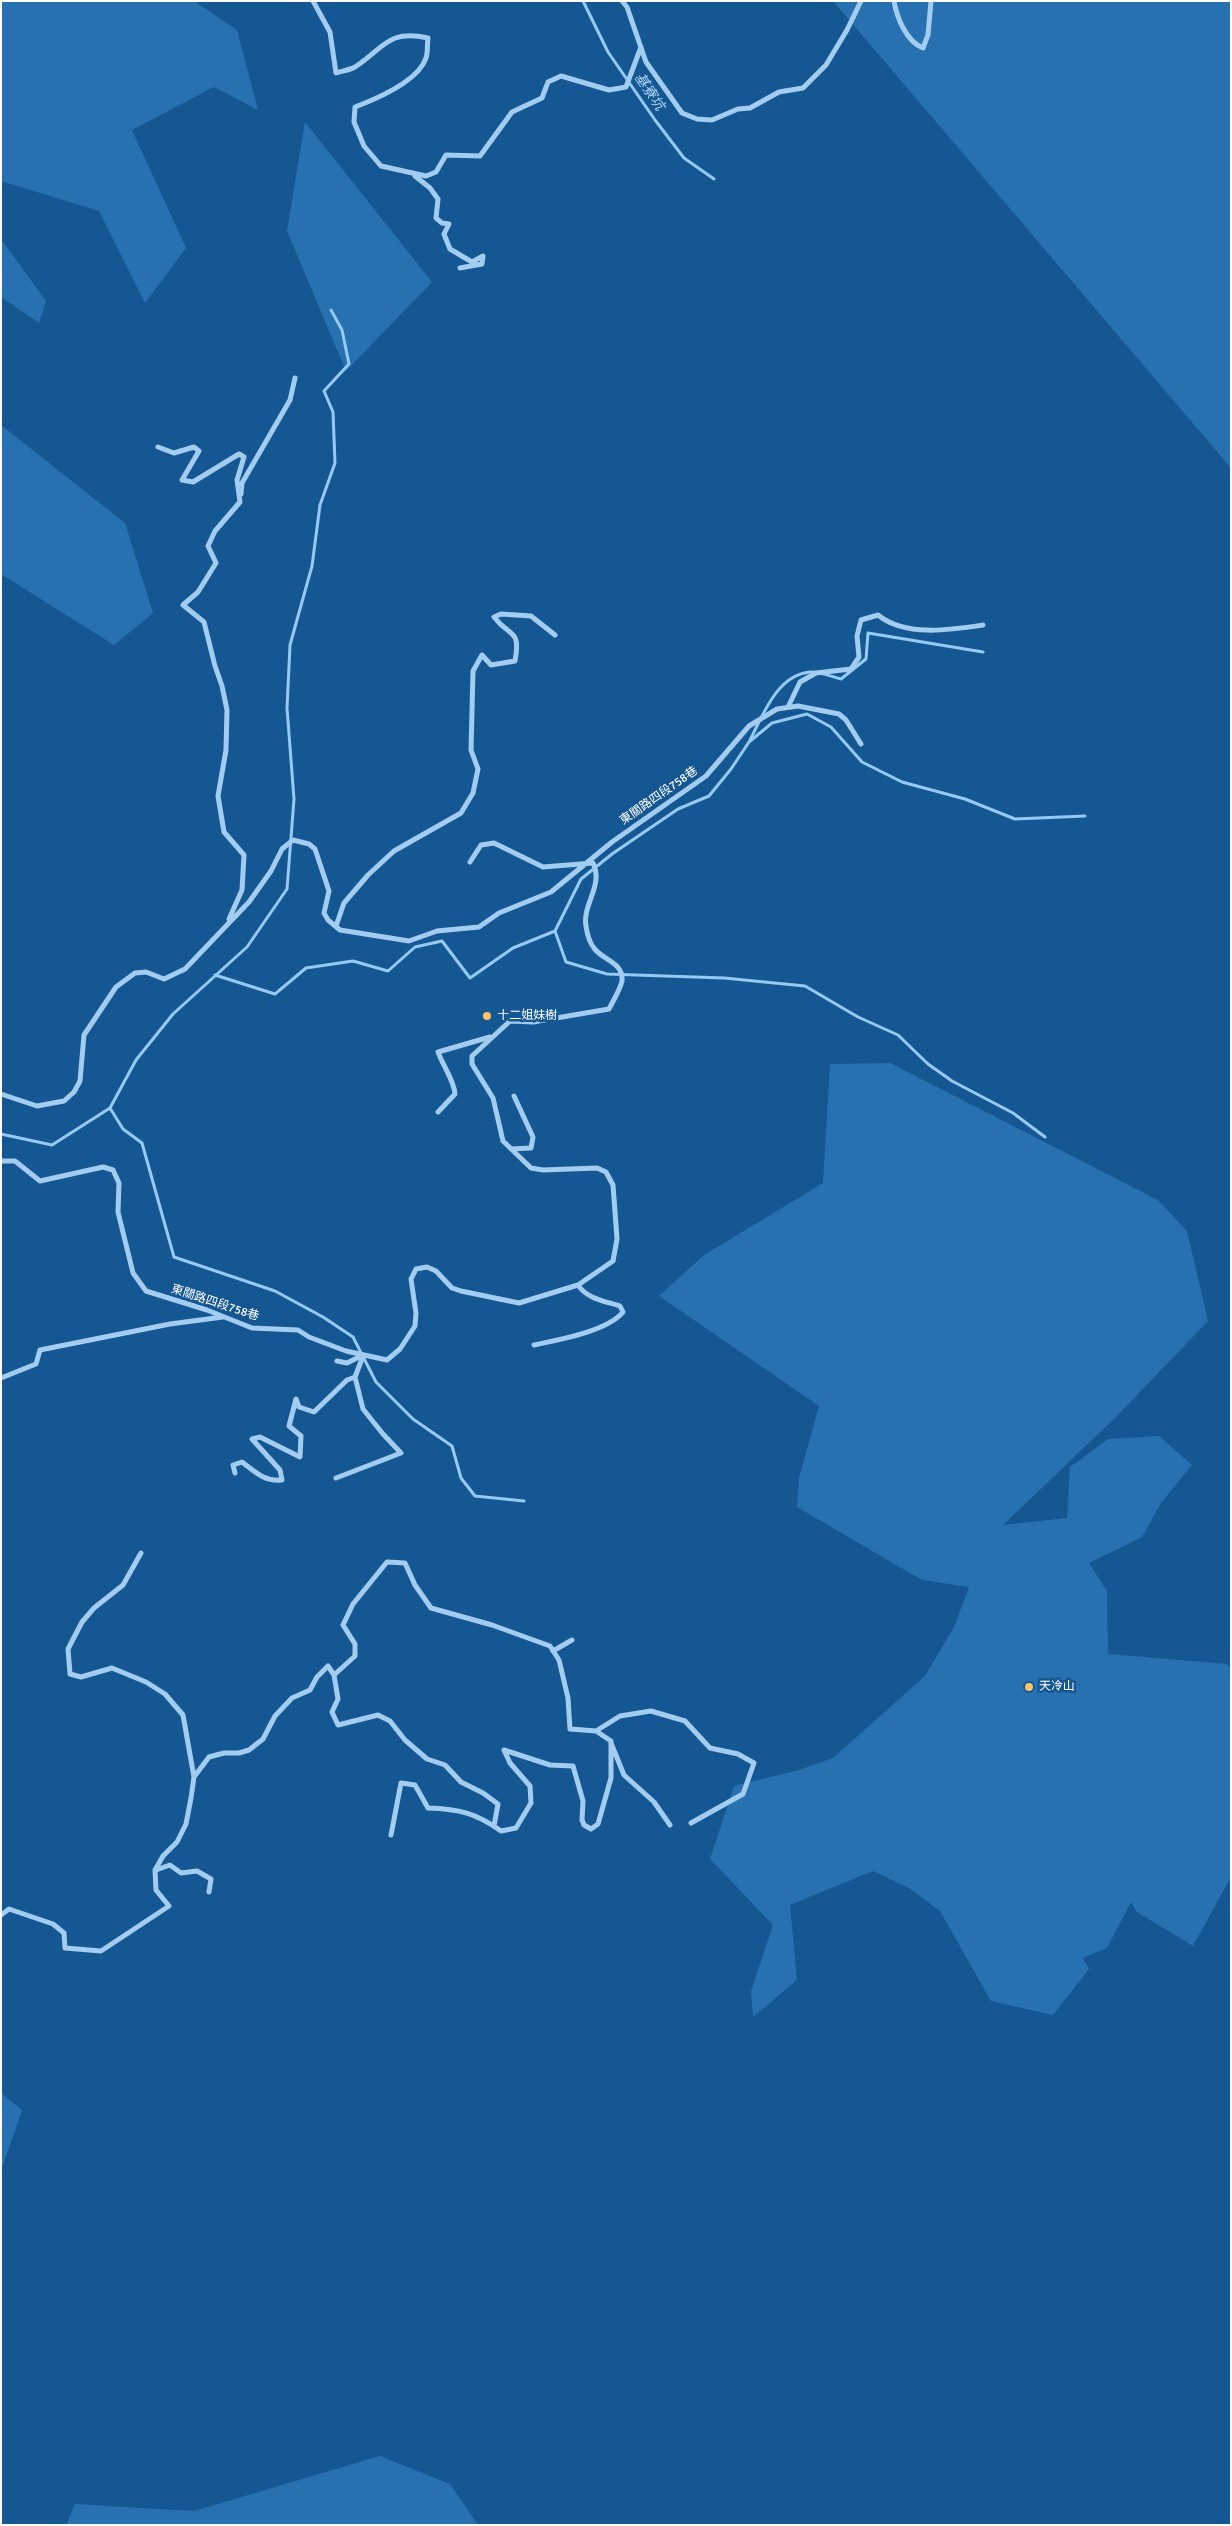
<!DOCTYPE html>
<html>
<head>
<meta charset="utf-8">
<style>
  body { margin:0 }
  #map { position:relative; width:1232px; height:2526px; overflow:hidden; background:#155792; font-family:Signika,sans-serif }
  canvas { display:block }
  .frame { position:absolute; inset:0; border:2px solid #fff; pointer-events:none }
</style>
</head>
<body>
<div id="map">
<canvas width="1232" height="2526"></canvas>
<div class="frame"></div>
</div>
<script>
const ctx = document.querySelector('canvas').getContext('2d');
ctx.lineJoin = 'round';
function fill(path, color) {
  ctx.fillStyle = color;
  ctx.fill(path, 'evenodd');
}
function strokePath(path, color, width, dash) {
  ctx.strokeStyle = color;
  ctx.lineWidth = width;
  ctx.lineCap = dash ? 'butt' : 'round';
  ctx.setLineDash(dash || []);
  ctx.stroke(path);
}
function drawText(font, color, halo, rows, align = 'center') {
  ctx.font = font + ' Signika,"Noto Sans TC",sans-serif';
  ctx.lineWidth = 5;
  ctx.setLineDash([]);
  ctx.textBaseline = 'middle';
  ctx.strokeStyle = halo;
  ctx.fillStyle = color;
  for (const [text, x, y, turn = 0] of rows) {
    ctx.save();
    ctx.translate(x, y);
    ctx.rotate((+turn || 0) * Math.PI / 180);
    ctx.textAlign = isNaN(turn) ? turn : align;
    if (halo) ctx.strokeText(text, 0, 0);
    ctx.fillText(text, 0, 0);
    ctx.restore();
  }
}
const green = new Path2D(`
  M1 1H194L237 30 258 110 214 87 132 130 186 248 145 303 99 211 1 181Z
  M833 1H1231V468Z
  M305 122 432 282 346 371 287 231Z
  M1 239 46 301 39 323 1 297Z
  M1 425 125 523 153 613 114 645 1 574Z
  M890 1063 1158 1200 1187 1231 1208 1321 1116 1417 1003 1525 1067 1518 1070 1467 1108 1439 1159 1436 1192 1465 1161 1503 1142 1537 1089 1563 1107 1591 1108 1654 1227 1664 1231 1670V1877L1193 1946 1137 1912 1131 1902 1107 1948 1083 1958 1089 1969 1053 2015 991 2001 940 1911 909 1888 873 1871 790 1905 797 1980 753 2017 751 1991 773 1925 710 1859 734 1786 799 1770 833 1758 925 1676 954 1627 969 1587 922 1580 797 1507 799 1478 819 1406 659 1296 704 1255 823 1183 830 1064Z
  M1 2093 22 2110 1 2171Z
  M380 2456 450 2484 478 2525H66L75 2504 194 2511Z`);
const stream = new Path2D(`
  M583 1 608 52 655 120 684 158 714 179
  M750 740C763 715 777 675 810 672 819 671 832 677 841 679L866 659 868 633 983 652
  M555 931 581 879 612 854 678 809 709 796 731 769 749 742 772 723 807 714 831 727 862 762 902 782 965 799 1015 819 1085 816
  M215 975 275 994 306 968 353 961 388 971 415 947 442 941 470 978 513 948 555 931 566 962 607 974 724 978 805 986 858 1017 898 1035 928 1064 952 1081 1013 1113 1045 1137
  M110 1108 123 1129 142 1143 174 1257 275 1291 323 1317 353 1337 376 1382 413 1419 452 1446 461 1478 475 1496 524 1501
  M1 1134 52 1145 110 1108 136 1060 173 1014 247 947 287 889 294 799 287 708 290 645 312 566 320 505 335 463 333 412 324 391 349 364 342 330 331 310`);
const street = new Path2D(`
  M313 1 330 32 336 73C342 71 350 70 355 67 384 48 388 29 428 38 427 44 428 53 426 58 418 82 376 99 355 107L354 122 364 146 381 166 426 176 436 172 446 155 480 156 512 112 542 98 548 82 561 76 609 90 626 87 641 47
  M622 1 627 7 646 62 682 113 697 119 712 120 738 109 750 108 779 92 803 88 826 65 847 30 861 1
  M894 1C897 18 906 41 923 48L928 35 931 1
  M415 176 430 188 438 199 436 218 442 223 449 224 444 234 450 249 472 262 483 256 482 264 460 268
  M158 447 174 453 194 447 199 451 182 480 193 482 239 454 244 457 237 480 240 502 215 531 208 546 216 563 198 592 183 605 204 622 215 666 222 686 227 710 226 750 218 796 224 832 244 855 242 890 229 919
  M241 494 242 483 290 400 295 378
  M788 707 800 682 816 673 851 669 859 657 857 636 861 620 878 615C905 637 950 630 983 625
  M336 926 344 903 368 875 394 851 461 813 473 793 478 769 471 750 473 671 482 655 491 665 515 661C521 628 510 638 494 617L501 614 531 616 555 635
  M1 1094 37 1106 64 1101 74 1092 80 1081 84 1035 116 987 135 973 146 972 164 979 185 969 249 902 271 871 282 849 293 840 309 844 315 849 329 891 324 913 328 920 340 930 409 941 437 931 479 927 499 913 551 892 612 842 706 776 749 726 777 709 798 706 839 714 846 720 861 744
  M438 1112 455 1094C454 1080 443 1066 438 1052L490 1037
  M511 1149 531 1148 533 1137 514 1096
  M1 1161H15L40 1181 103 1167 113 1170 119 1183 118 1212 133 1273 146 1291 207 1310 252 1328 298 1330 309 1337 346 1351 387 1360 400 1349 415 1326 416 1313 411 1279 416 1269 427 1267 436 1271 452 1288 461 1291 519 1303 578 1285 613 1261 617 1239 616 1225 613 1185 606 1172 597 1168 543 1170 531 1168 503 1141 493 1098 472 1064V1056L510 1021 533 1022 609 1009C613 1001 620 990 622 981 624 962 602 960 594 948 589 942 587 933 586 926 582 905 604 885 593 863L543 867 494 843 481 845 470 862
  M534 1345C558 1340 608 1331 623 1312L620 1306C605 1301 587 1299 578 1285
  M337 1361 347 1363 363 1355
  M355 1377 363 1356
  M1 1378 36 1364 40 1350 170 1324 223 1317
  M235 1473 233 1465 242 1462C255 1472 265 1482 282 1480L280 1470 252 1439 260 1437 300 1457 301 1436 289 1426 296 1399 299 1407 314 1412 347 1380 355 1377 363 1409 383 1434 401 1453 336 1478
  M553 1651 572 1640
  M596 1731 620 1716 651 1711 685 1721 710 1748 738 1754 754 1763 743 1794 691 1823
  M611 1743 624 1775 654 1802 670 1825
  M194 1777 209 1757 224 1753H239L249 1750 263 1739 275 1716 292 1698 310 1690 317 1677 328 1666 334 1675
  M391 1835 401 1783 415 1785 428 1808C459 1809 476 1813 501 1831L516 1828 531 1803 530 1786 510 1763 504 1750 550 1765 573 1766 583 1801 582 1820 584 1825 591 1829 598 1824 611 1778V1741L596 1731 570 1729 568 1698 559 1660 550 1646 492 1625 431 1608 415 1585 405 1563 387 1562 353 1604 343 1625 355 1644V1656L334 1675 338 1699 332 1712 338 1725 378 1715 390 1721 405 1740 427 1759 445 1765 461 1782 483 1793 498 1804 494 1826
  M156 1870 170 1865 181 1873 197 1871 211 1879 209 1892
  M1 1915 9 1909 53 1924 64 1933 65 1948 101 1951 169 1906 156 1890 155 1870 163 1856 177 1842 186 1824 191 1798 194 1777 183 1715 165 1694 146 1682 112 1668 81 1677 70 1674 68 1649 82 1622 94 1608 123 1585 141 1553`);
const markers = [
  [487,1016,5,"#ffc362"],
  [1029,1687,5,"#ffc362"]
];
const streetNames = [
  ["東關路四段758巷",659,796,-35],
  ["東關路四段758巷",215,1303,18]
];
const poiNames = [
  ["十二姐妹樹",497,1016],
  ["天冷山",1039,1687]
];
const waterNames = [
  ["基寮坑",649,92,56]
];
fill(green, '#2771b1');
strokePath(stream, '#94caf4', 3);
strokePath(street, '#a2cdf1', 5);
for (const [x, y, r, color] of markers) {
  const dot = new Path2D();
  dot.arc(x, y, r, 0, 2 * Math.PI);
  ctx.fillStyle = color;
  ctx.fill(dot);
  strokePath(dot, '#155792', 2);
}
drawText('12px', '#fff', '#155792', streetNames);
drawText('12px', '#fff', '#155792', poiNames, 'left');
drawText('italic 14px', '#aed7f8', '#155792', waterNames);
</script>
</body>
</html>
